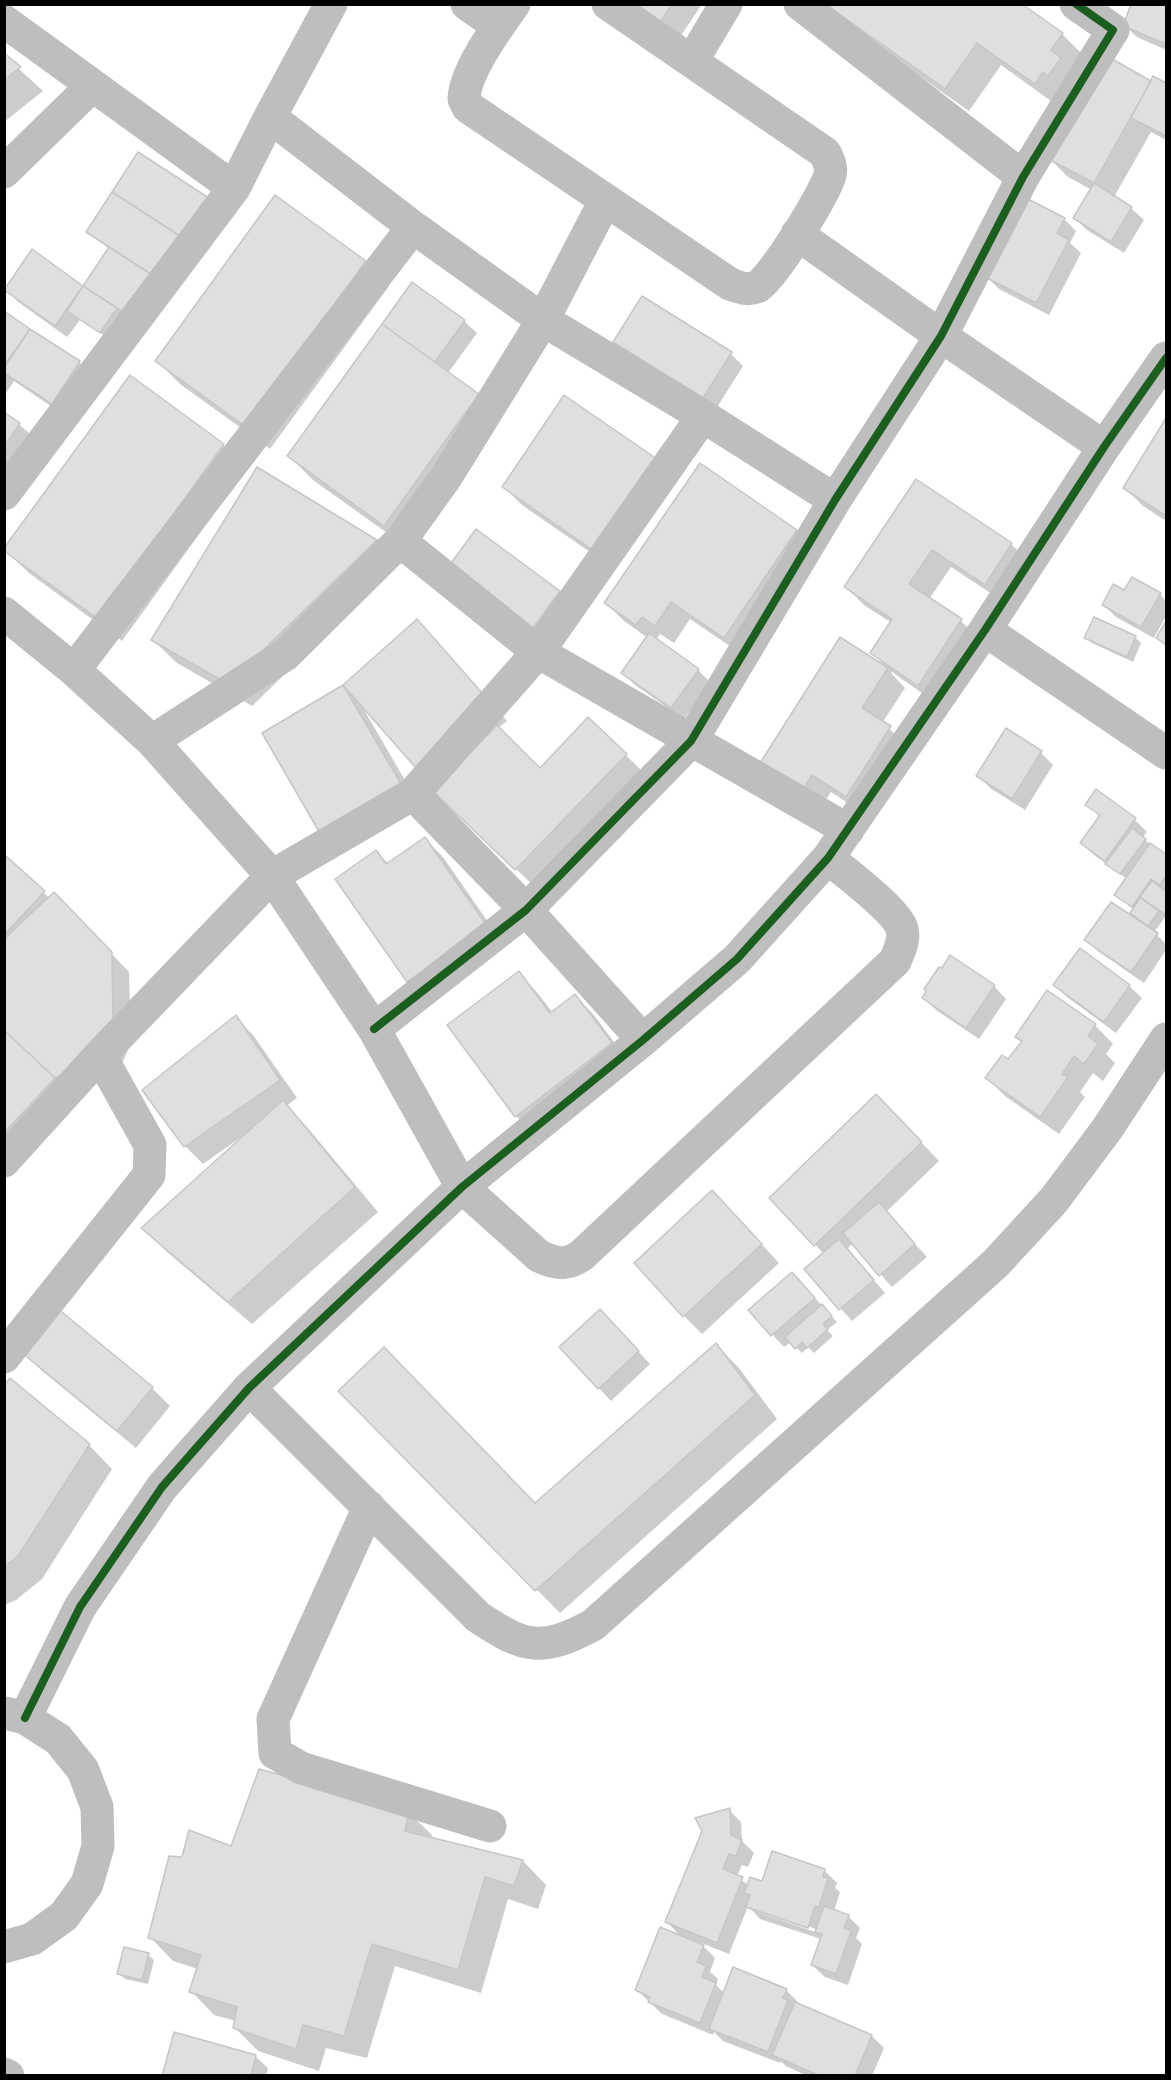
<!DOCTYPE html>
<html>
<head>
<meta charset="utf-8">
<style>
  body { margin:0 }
  #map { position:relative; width:1171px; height:2080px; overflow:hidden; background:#fff; font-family:"IBM Plex Sans",sans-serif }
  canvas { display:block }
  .frame { position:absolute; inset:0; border:6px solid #000; pointer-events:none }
</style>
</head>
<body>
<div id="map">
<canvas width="1171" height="2080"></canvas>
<div class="frame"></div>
</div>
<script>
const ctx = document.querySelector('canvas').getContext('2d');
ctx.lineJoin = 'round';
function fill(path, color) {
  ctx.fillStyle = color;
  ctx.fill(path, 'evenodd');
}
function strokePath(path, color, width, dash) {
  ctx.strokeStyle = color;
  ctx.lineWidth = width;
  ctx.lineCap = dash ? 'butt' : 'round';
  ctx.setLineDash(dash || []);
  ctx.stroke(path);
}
const shadow = new Path2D(`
  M627 4H702L678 40Z
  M817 4 1062 34 1085 57 1058 106 1001 65 969 111Z
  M1164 4 1166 6V50L1137 37 1124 25Z
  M4 55 43 91 4 122Z
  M1153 78 1166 85V140L1151 132 1114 197 1131 208 1144 220 1124 253 1087 230 1075 218 1092 190 1068 177 1050 159 1151 83Z
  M276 197 365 262 389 286 270 449 180 384 157 361Z
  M208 199 107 337 80 320 67 337 17 301 5 288 32 251 84 288 109 249 88 232Z
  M1064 219 1076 231 1070 243 1081 253 1049 315 999 289 986 276Z
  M642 298 731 354 743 366 716 409 627 354 615 341Z
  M4 312 79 362 91 375 64 415 14 381 4 396Z
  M464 321 477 333 448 373 478 395 408 548 313 480 289 456 388 328Z
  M565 397 613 568 522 505 504 487Z
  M4 414 19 424 32 436 4 477Z
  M1166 421V521L1143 506 1125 488Z
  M223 445 247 468 122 641 29 573 5 550Z
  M700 465 796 531 814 549 743 655 690 619 674 643 660 634 656 640 698 670 710 682 684 719 635 685 623 673 648 638 624 621 606 603Z
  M257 469 376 541 399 564 252 706 177 663 153 640Z
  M917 481 1011 544 1030 562 1004 602 951 567 929 599 961 621 979 639 936 703 892 672 891 673 905 688 882 723 908 745 864 814 831 792 816 815 775 789 887 668 872 653 892 623 864 605 846 587Z
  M460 582 559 592 571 604 543 643Z
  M1125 592 1160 594 1166 601V616L1154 638 1116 617 1104 605Z
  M1086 637H1135L1141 643 1133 662 1092 643Z
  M435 640 507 721 498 728 541 770 589 719 644 773 535 887 453 809 456 770 365 707 363 708 420 806 264 734 344 686Z
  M1041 753 1053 765 1025 810 990 788 978 775Z
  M1087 804 1135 820 1147 832 1142 838 1166 856V916L1154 932 1166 944V950L1144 983 1099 952 1086 940 1139 921 1132 913 1134 910 1116 895 1127 879 1094 855 1082 843 1100 817Z
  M425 839 443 857 504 945 426 999 408 981 376 852 389 864Z
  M4 860 50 898 72 912 129 972 131 1043 118 1073 73 1096 4 1171Z
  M518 973 536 991 553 1013 575 996 593 1014 629 1062 534 1134 516 1116Z
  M1055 985 1129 986 1142 998 1116 1033 1067 997Z
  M994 986 1006 999 979 1039 936 1010 924 998Z
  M235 1017 253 1035 297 1098 286 1106 306 1126 378 1212 252 1324 166 1251 143 1228 241 1140 240 1138 203 1164 185 1146Z
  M1095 1025 1113 1044 1106 1054 1115 1063 1103 1081 1093 1073 1080 1092 1085 1097 1059 1134 1005 1096 987 1078 1009 1061 1023 1042 1017 1036Z
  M894 1114 939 1161 886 1212 927 1257 892 1287 853 1243 847 1249 885 1293 852 1321 806 1270 824 1254 771 1198Z
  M730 1210 779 1263 702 1334 684 1316Z
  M804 1286 837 1322 827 1330 833 1336 814 1353 808 1347 802 1353 791 1342 784 1347 750 1310Z
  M612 1323 650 1364 611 1401 561 1347Z
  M716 1345 739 1368 777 1419 560 1613 340 1391 535 1505Z
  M23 1352 152 1388 170 1406 136 1448 41 1370Z
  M4 1388 89 1445 112 1469 42 1579 16 1600 4 1605Z
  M729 1810 741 1822 742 1841 754 1853 748 1867 742 1865 737 1876 748 1885 825 1871 837 1883 835 1888 840 1892 834 1911 848 1916 860 1928 856 1938 862 1944 848 1985 825 1977 812 1965 821 1939 760 1919 748 1906 729 1954 699 1942 715 1958 710 1972 718 1979 716 1985 724 1993 786 1990 798 2002V2004L872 2036 884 2048 872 2076H807L786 2066 781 2061 780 2063 723 2041 714 2032 713 2035 662 2014 637 1990 682 1938 667 1922ZM761 1910 816 1929 815 1932 761 1913Z
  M408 1812 432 1835 431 1839 523 1861 546 1885 538 1909 508 1899 481 1993 395 1966 367 2058 326 2048 319 2071 258 2051 235 2028 236 2021 214 2015 191 1991 198 1969 173 1961 150 1937 184 1859Z
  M148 1955 154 1960 148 1984 125 1979 119 1973Z
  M255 2056 268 2068 266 2076H164Z`);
const building = new Path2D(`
  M633 4H672L660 23Z
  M825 4H1022L1063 33 1051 50 1061 58 1048 76 1043 72 1035 84 977 43 945 89Z
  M1131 4H1166V44L1123 26Z
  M4 53 21 67 4 80Z
  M1105 55 1151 81 1094 183 1048 159Z
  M1153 76 1166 83V136L1131 118Z
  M138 152 209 198 183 238 112 192Z
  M1094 183 1132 207 1111 242 1073 218Z
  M112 192 183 238 157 278 86 232Z
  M275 195 366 261 246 427 155 361Z
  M1026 198 1065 218 1057 233 1069 240 1036 303 985 277Z
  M109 247 157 278 131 317 83 286Z
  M32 249 83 286 55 326 4 290Z
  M412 282 465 320 435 362 382 324Z
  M83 286 117 308 100 333 67 311Z
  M642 296 732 352 703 398 613 342Z
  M4 311 30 329 4 366Z
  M382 324 479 394 384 526 287 456Z
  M30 329 80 361 52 404 4 373V368Z
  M130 375 224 444 98 619 4 551V548Z
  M564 395 657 459 594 551 502 487Z
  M4 412 20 423 4 447Z
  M1166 418V516L1123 488Z
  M700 463 797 530 724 638 671 602 655 626 642 617 636 625 604 603Z
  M257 467 377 540 228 684 151 640Z
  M916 479 1012 543 985 585 932 550 909 584 962 619 918 686 870 653 892 619 844 587Z
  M476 529 560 591 530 632 446 570Z
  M1132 577 1161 593 1141 627 1102 605 1113 584 1124 590Z
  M1094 617 1136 636 1127 657 1084 638Z
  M417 619 490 702 416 768 343 685Z
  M1166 621V645L1156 638Z
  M649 633 699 669 671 708 621 673Z
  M840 637 888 668 862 708 891 726 846 797 812 775 798 798 755 771Z
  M343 685 403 787 321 835 262 733Z
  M588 717 627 754 515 870 433 791 497 725 540 768Z
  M1006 728 1042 751 1012 799 976 776Z
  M1096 789 1136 818 1105 861 1080 843 1100 815 1085 805Z
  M1132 828 1146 839 1120 874 1105 864Z
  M425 837 487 926 407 982 335 879 376 850 386 864Z
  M1150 843 1166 854V880L1164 878 1160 885 1151 879 1132 907 1114 895Z
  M6 856 45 891 4 935V857Z
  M1152 881 1166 891V915L1140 897Z
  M54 892 112 952 113 1024 100 1055 55 1078 4 1030V939Z
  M1140 898 1159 911 1148 926 1130 913Z
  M1111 902 1158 933 1131 972 1084 940Z
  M1080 948 1130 985 1104 1022 1053 985Z
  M950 955 995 985 966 1028 922 998 926 991 924 989 939 967 942 968Z
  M519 971 550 1013 575 994 612 1043 515 1117 447 1025Z
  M1047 990 1096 1024 1088 1036 1098 1044 1084 1064 1074 1056 1062 1074 1068 1077 1040 1117 985 1078 1002 1055 1008 1059 1022 1041 1015 1037Z
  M236 1015 280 1080 184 1147 142 1090Z
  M4 1030 55 1078 4 1133Z
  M876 1094 922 1142 814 1246 769 1198Z
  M283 1100 355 1187 228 1302 141 1228Z
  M712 1190 762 1244 683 1317 634 1263Z
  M879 1202 915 1244 879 1276 843 1233Z
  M839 1239 874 1280 839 1310 804 1269Z
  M792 1272 815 1298 771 1336 748 1310Z
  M822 1304 832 1316 823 1324 828 1329 807 1348 802 1342 795 1349 785 1337Z
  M57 1308 153 1387 117 1431 21 1352Z
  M600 1309 639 1351 598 1389 559 1347Z
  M716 1343 755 1395 535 1591 338 1391 384 1347 535 1503Z
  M10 1378 90 1444 18 1556 4 1567V1385Z
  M259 1769 409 1810 405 1831 523 1860 514 1886 485 1877 458 1970 372 1944 344 2036 303 2025 296 2049 233 2028 237 2007 189 1992 201 1955 148 1938 169 1856 182 1857 189 1830 231 1846Z
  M730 1808 731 1835 742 1840 736 1856 729 1854 723 1869 743 1877 717 1943 665 1922 702 1831 695 1818Z
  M772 1851 825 1869 823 1877 828 1878 819 1907 815 1906 808 1928 746 1907 750 1895 744 1893 750 1877 762 1881Z
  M824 1906 849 1915 844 1928 851 1931 836 1974 811 1965 822 1934 815 1932Z
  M660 1927 704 1945 697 1962 706 1966 702 1977 716 1983 700 2023 648 2002 650 1997 635 1990Z
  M124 1947 149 1953 142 1980 117 1974Z
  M733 1967 787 1989 783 1998 788 2000 768 2052 709 2029Z
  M795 2002 872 2035 855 2076H820L772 2055Z
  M174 2032 256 2055 251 2076H162Z`);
const minor = new Path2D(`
  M467 4 498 26
  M514 4C497 28 465 71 464 99L468 107 730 284C739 287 747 291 757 287 772 280 825 193 830 175 832 167 829 161 825 153L608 4
  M800 4 1023 177
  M4 21 234 188
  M692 61 726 4
  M270 117 413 227 543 320 703 416 835 500
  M4 172 92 86
  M797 234 941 336 1104 447
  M4 494 234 188 270 117 331 4
  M400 541 538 652 848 830
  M4 613 74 670 152 741 272 876 374 1029 462 1187 539 1256C556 1264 567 1266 582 1255L895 961C899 951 905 940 902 929 897 911 845 872 828 858
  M985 630 1166 753
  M74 670 413 227
  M152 741 285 655 400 541 446 477 543 320 605 201
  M413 794 526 910 643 1040
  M374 1029 526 910 691 741 835 500 941 336 1023 177 1113 30 1076 4
  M4 1161 100 1055 272 876 413 794 538 652 703 416
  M4 1357 149 1175 150 1145 100 1055
  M249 1388 478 1617C526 1649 542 1652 593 1625L995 1264 1054 1200 1107 1129 1166 1039
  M369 1507 273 1719 275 1753 301 1768 490 1826
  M25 1718 80 1607 162 1487 249 1388 462 1187 643 1040 737 959 828 858 985 630 1104 447 1166 358
  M4 1947 32 1939 64 1916 87 1884 98 1846 97 1807 83 1770 58 1739 25 1718 5 1713
  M4 2074 8 2076`);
const cycleway = new Path2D(`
  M374 1029 526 910 691 741 835 500 941 336 1023 177 1113 30 1076 4
  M25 1718 80 1607 162 1487 249 1388 462 1187 643 1040 737 959 828 858 985 630 1104 447 1166 358`);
fill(shadow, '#0003');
fill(building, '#dfdfdf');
strokePath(building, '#c6c6c6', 1.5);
strokePath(minor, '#bebebe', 33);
strokePath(cycleway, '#1b5e20', 8);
</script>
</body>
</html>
